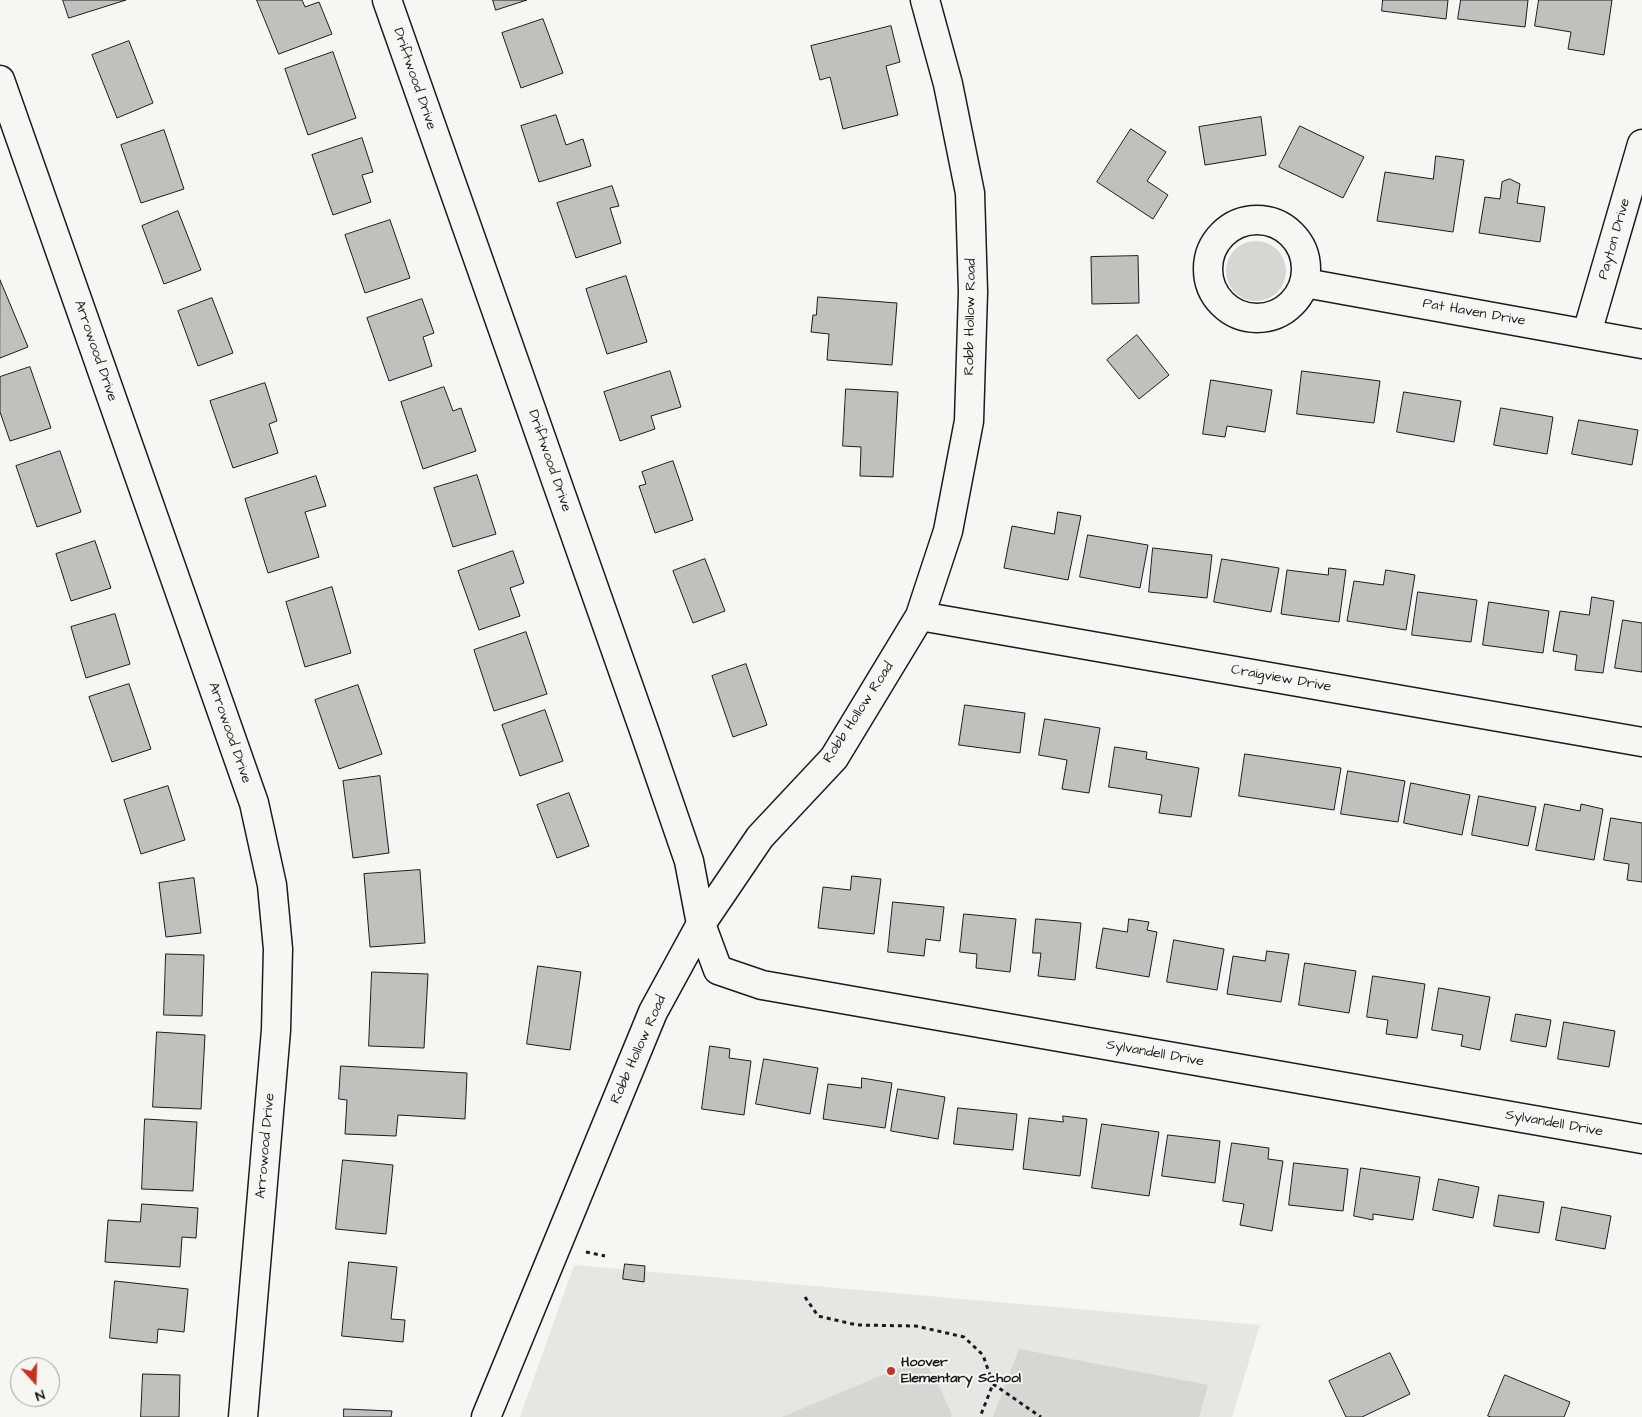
<!DOCTYPE html>
<html>
<head>
<meta charset="utf-8">
<style>
  body { margin:0 }
  #map { position:relative; width:1642px; height:1417px; overflow:hidden; background:#f6f6f2; font-family:"Architects Daughter",sans-serif }
  canvas { display:block }
  .north { position:absolute; left:10px; top:1357px; width:50px; height:50px; box-sizing:border-box; background:#f6f6f2; border:1px solid #9f9f9c; border-radius:50%; rotate:160deg; font-size:14px; font-weight:700; line-height:20px; text-align:center; color:#1c1c1c }
  .north::after { content:''; display:block; margin:auto; width:18px; height:22px; background:#c8321e; clip-path:polygon(50% 0,100% 100%,50% 72%,0 100%) }
</style>
</head>
<body>
<div id="map">
<canvas width="1642" height="1417"></canvas>
<div class="north">N</div>
</div>
<script>
const ctx = document.querySelector('canvas').getContext('2d');
ctx.lineJoin = 'round';
function fill(path, color) {
  ctx.fillStyle = color;
  ctx.fill(path, 'evenodd');
}
function strokePath(path, color, width, dash) {
  ctx.strokeStyle = color;
  ctx.lineWidth = width;
  ctx.lineCap = dash ? 'butt' : 'round';
  ctx.setLineDash(dash || []);
  ctx.stroke(path);
}
function drawText(font, color, halo, rows, align = 'center') {
  ctx.font = font + ' "Architects Daughter",sans-serif';
  ctx.lineWidth = 4;
  ctx.setLineDash([]);
  ctx.textBaseline = 'middle';
  ctx.strokeStyle = halo;
  ctx.fillStyle = color;
  for (const [text, x, y, turn = 0] of rows) {
    ctx.save();
    ctx.translate(x, y);
    ctx.rotate((+turn || 0) * Math.PI / 180);
    ctx.textAlign = isNaN(turn) ? turn : align;
    if (halo) ctx.strokeText(text, 0, 0);
    ctx.fillText(text, 0, 0);
    ctx.restore();
  }
}
const built = new Path2D(`
  M574 1265 1260 1325 1232 1417H520Z`);
const green = new Path2D(`
  M1226 271a30 30 0 1 1 60 0a30 30 0 1 1-60 0Z
  M1019 1349 1208 1385 1199 1417H993Z
  M923 1358 940 1388 952 1415 951 1417H782Z`);
const building = new Path2D(`
  M63 0H126L69 18Z
  M257 0H302L305 7 319 2 332 34 279 54Z
  M493 0H527L496 10Z
  M1383 0H1448L1446 19 1382 11Z
  M1461 0H1528L1525 27 1458 19Z
  M1539 0H1612L1604 55 1568 49 1571 32 1535 26Z
  M543 19 563 73 521 88 502 33Z
  M891 26 900 62 886 66 898 115 843 129 830 77 820 80 811 46Z
  M129 41 153 103 117 118 92 55Z
  M333 52 356 118 308 135 285 69Z
  M556 115 566 145 583 139 591 166 539 182 521 126Z
  M1261 117 1266 155 1205 165 1199 127Z
  M1300 126 1364 157 1343 198 1279 167Z
  M1131 129 1166 152 1147 181 1168 195 1153 219 1097 182Z
  M164 130 184 189 141 203 121 145Z
  M362 138 373 172 362 175 371 202 333 215 312 155Z
  M1436 156 1464 160 1453 232 1377 221 1385 172 1433 179Z
  M1510 179 1520 184 1517 203 1545 207 1540 242 1479 233 1485 197 1500 199 1502 182Z
  M612 186 619 206 610 208 621 243 576 258 557 203Z
  M178 211 201 270 164 284 142 226Z
  M390 220 410 278 365 293 345 235Z
  M1138 256 1139 303 1092 304 1091 257Z
  M626 276 647 342 607 354 586 289Z
  M0 280 28 347 0 358Z
  M818 297 897 303 892 365 827 360 829 334 811 332 813 315H816Z
  M212 298 233 353 198 366 178 311Z
  M422 299 434 333 423 337 432 366 389 381 367 318Z
  M1137 335 1169 375 1139 399 1107 360Z
  M30 367 51 428 10 441 0 412V377Z
  M670 371 681 407 651 416 655 429 620 441 604 392Z
  M1302 371 1380 381 1374 423 1297 414Z
  M1211 380 1272 390 1265 432 1227 426 1225 437 1203 434Z
  M265 383 277 421 269 424 278 453 233 468 210 401Z
  M444 387 453 411 461 408 476 451 423 469 401 402Z
  M846 389 898 392 893 477 860 476 861 447 843 446Z
  M1404 392 1461 401 1454 442 1397 432Z
  M1501 408 1553 417 1547 454 1494 445Z
  M1579 420 1638 430 1632 465 1572 454Z
  M60 451 81 512 37 527 16 466Z
  M673 461 693 520 655 533 639 486 646 484 642 472Z
  M477 475 496 534 453 547 434 488Z
  M316 476 326 506 305 512 319 557 268 573 245 499Z
  M1058 512 1081 516 1068 580 1004 568 1012 526 1054 534Z
  M1088 535 1148 545 1140 588 1080 577Z
  M95 541 111 588 71 601 56 554Z
  M1153 548 1212 555 1207 598 1149 592Z
  M513 551 524 583 510 588 520 616 479 630 458 571Z
  M705 559 725 611 693 623 673 571Z
  M1222 559 1279 568 1271 612 1214 602Z
  M1329 568 1346 570 1339 622 1281 614 1287 570 1328 575Z
  M1386 570 1415 575 1406 630 1347 621 1354 581 1383 585Z
  M332 587 351 653 305 667 286 602Z
  M1418 592 1477 600 1471 642 1412 635Z
  M1592 597 1614 601 1603 673 1575 670 1577 655 1553 651 1560 611 1589 615Z
  M1489 602 1549 611 1543 653 1483 645Z
  M115 614 130 664 86 678 71 627Z
  M1623 620 1642 623V672L1615 668Z
  M526 632 547 694 494 711 474 650Z
  M746 664 767 725 733 737 712 676Z
  M129 684 151 749 112 762 89 697Z
  M358 685 382 754 339 769 315 700Z
  M965 705 1025 713 1020 753 959 745Z
  M545 710 563 761 520 776 502 725Z
  M1045 719 1100 728 1089 793 1062 789 1067 760 1039 755Z
  M1115 747 1147 752 1146 759 1199 768 1191 817 1159 813 1162 795 1109 787Z
  M1245 754 1341 768 1334 810 1239 796Z
  M1348 771 1405 781 1398 822 1341 814Z
  M380 776 389 853 353 858 343 781Z
  M1411 783 1470 795 1462 835 1404 823Z
  M168 786 185 840 141 854 124 800Z
  M569 793 589 846 557 858 537 805Z
  M1479 796 1536 807 1528 846 1472 835Z
  M1545 804 1580 811 1581 804 1603 809 1594 860 1536 850Z
  M1611 818 1642 823V882L1627 880 1629 864 1604 860Z
  M420 870 425 943 370 947 364 874Z
  M852 876 881 879 874 934 818 928 823 887 850 890Z
  M194 878 201 933 166 937 159 883Z
  M893 902 944 907 940 941 926 939 924 956 888 952Z
  M964 914 1016 919 1010 972 976 968 977 954 960 952Z
  M1036 919 1081 923 1075 980 1038 976 1041 953H1033Z
  M1129 919 1149 922 1147 930 1157 932 1149 977 1096 968 1103 928 1127 932Z
  M1174 940 1224 949 1217 990 1167 982Z
  M1267 951 1289 954 1281 1002 1227 994 1233 956 1265 961Z
  M166 954 204 955 202 1016 164 1015Z
  M1305 963 1356 971 1349 1013 1299 1005Z
  M538 966 581 972 570 1050 527 1044Z
  M372 972 428 974 424 1048 369 1046Z
  M1373 976 1425 984 1417 1038 1386 1034 1388 1020 1367 1017Z
  M1439 988 1490 997 1480 1050 1461 1046 1463 1035 1432 1030Z
  M1516 1014 1551 1020 1546 1047 1511 1041Z
  M1564 1022 1615 1031 1609 1067 1558 1059Z
  M157 1032 205 1035 201 1109 153 1107Z
  M710 1046 730 1049 729 1058 751 1061 744 1115 702 1109Z
  M764 1059 818 1068 810 1114 756 1104Z
  M341 1066 467 1073 465 1119 398 1115 396 1136 345 1134 347 1100 339 1099Z
  M862 1078 892 1083 885 1128 823 1119 828 1084 861 1088Z
  M898 1089 945 1097 938 1139 891 1131Z
  M958 1108 1017 1114 1013 1150 954 1144Z
  M1063 1116 1087 1119 1080 1176 1023 1169 1029 1118 1063 1122Z
  M145 1119 197 1122 193 1191 142 1189Z
  M1102 1124 1159 1132 1149 1196 1092 1188Z
  M1168 1135 1220 1141 1215 1183 1162 1176Z
  M1232 1143 1269 1148 1268 1159 1283 1161 1272 1231 1240 1225 1244 1204 1223 1201Z
  M343 1160 393 1165 386 1234 336 1229Z
  M1294 1163 1348 1169 1343 1211 1289 1205Z
  M1361 1168 1420 1177 1413 1220 1373 1214V1220L1354 1216Z
  M1439 1179 1479 1187 1473 1218 1433 1210Z
  M1499 1195 1544 1202 1539 1233 1494 1226Z
  M142 1204 198 1208 196 1238 182 1237 180 1267 105 1262 108 1220 140 1222Z
  M1562 1207 1611 1216 1605 1249 1556 1240Z
  M349 1262 397 1267 391 1319 405 1320 403 1342 342 1336Z
  M625 1264 645 1266 644 1282 623 1279Z
  M115 1281 188 1289 184 1332 158 1329 157 1343 110 1338Z
  M1390 1353 1410 1394 1362 1417H1346L1329 1381Z
  M143 1374 180 1375 179 1417H141Z
  M1505 1375 1570 1402 1564 1417H1491L1488 1416Z
  M344 1409 392 1411 391 1417H344Z`);
const path = new Path2D(`
  M586 1252 605 1256
  M805 1297 818 1316 857 1325 916 1326 964 1337 983 1355 993 1384 980 1417
  M993 1384 1041 1417`);
const minor = new Path2D(`
  M387 0 645 733 689 861 701 924 718 970 762 985 1642 1139
  M0 80 254 803 272 885 278 949 276 1030 243 1417
  M1208 269a49 49 0 1 1 98 0a49 49 0 1 1-98 0Z
  M1305 283 1642 344
  M1587 333 1642 144
  M920 616 1642 742
  M486 1417 653 1012 701 924 760 837 834 758 920 616 948 531 969 421 973 292 970 193 948 84 925 0`);
const markers = [
  [891,1371,5,"#c8321e"]
];
const streetNames = [
  ["Driftwood Drive",414,79,71],
  ["Payton Drive",1615,239,-74],
  ["Pat Haven Drive",1474,313,10],
  ["Robb Hollow Road",971,317,-89],
  ["Arrowood Drive",95,351,71],
  ["Driftwood Drive",549,461,71],
  ["Craigview Drive",1281,679,10],
  ["Robb Hollow Road",859,713,-57],
  ["Arrowood Drive",229,733,71],
  ["Robb Hollow Road",639,1050,-66],
  ["Sylvandell Drive",1155,1054,10],
  ["Sylvandell Drive",1554,1124,10],
  ["Arrowood Drive",266,1146,-85]
];
const poiNames = [
  ["Hoover",901,1363],
  ["Elementary School",901,1379]
];
fill(built, '#e6e6e2');
fill(green, '#d6d6d2');
fill(building, '#c0c0bd');
strokePath(building, '#1c1c1c', 1);
strokePath(minor, '#1c1c1c', 31);
strokePath(path, '#1c1c1c', 3, [4, 4]);
strokePath(minor, '#f6f6f2', 28);
for (const [x, y, r, color] of markers) {
  const dot = new Path2D();
  dot.arc(x, y, r, 0, 2 * Math.PI);
  ctx.fillStyle = color;
  ctx.fill(dot);
  strokePath(dot, '#f6f6f2', 2);
}
drawText('14px', '#1c1c1c', '#f6f6f2', streetNames);
drawText('bold 14px', '#1c1c1c', '#f6f6f2', poiNames, 'left');
</script>
</body>
</html>
